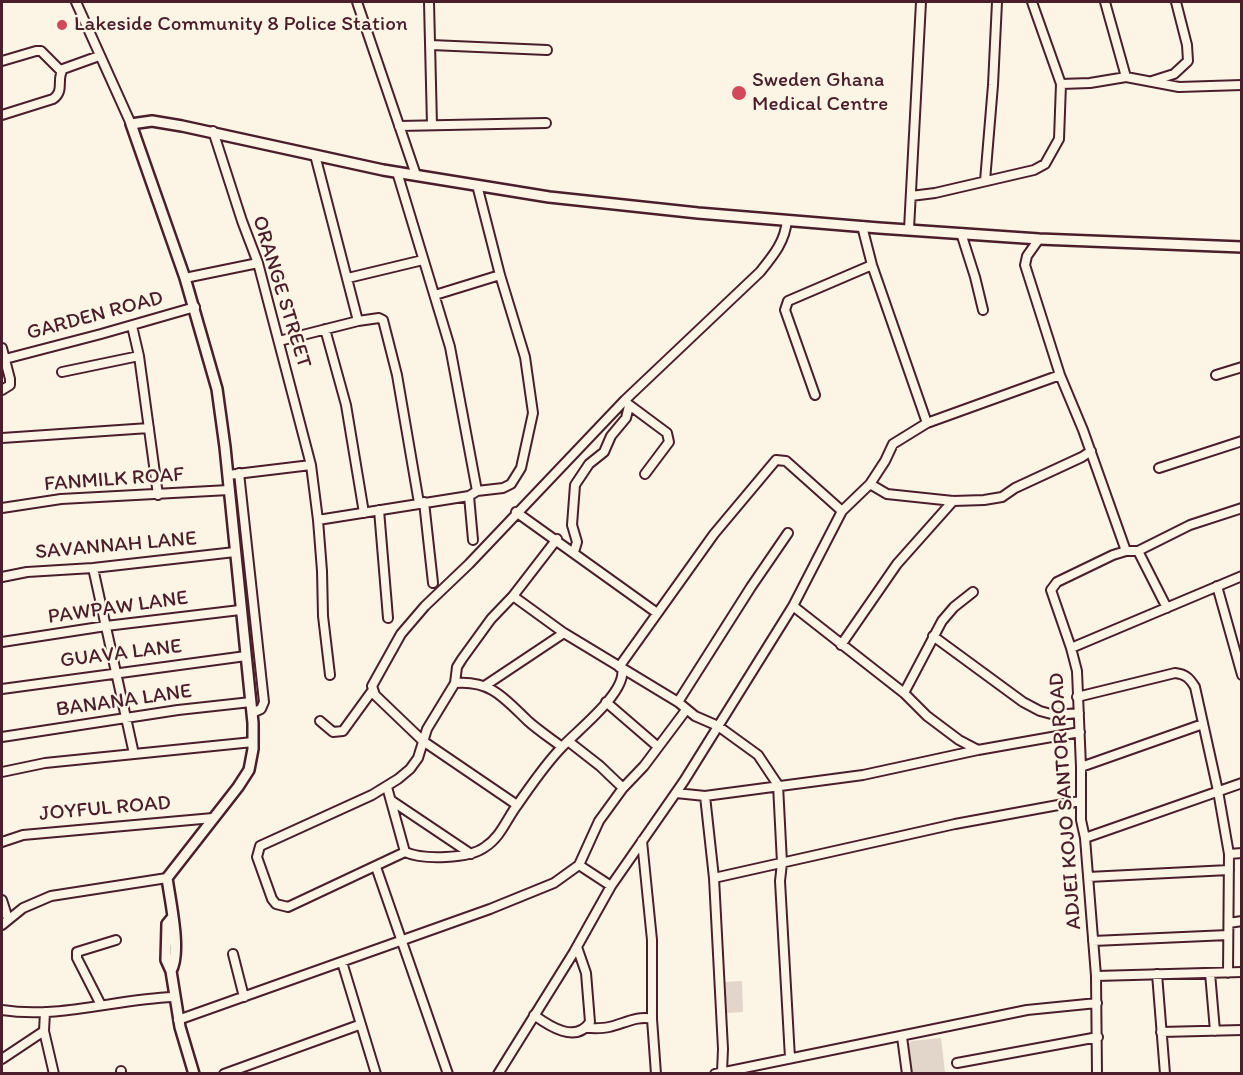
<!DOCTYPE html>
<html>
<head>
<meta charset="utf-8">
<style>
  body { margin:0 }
  #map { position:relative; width:1243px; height:1075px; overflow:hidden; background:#fcf5e5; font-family:Itim,sans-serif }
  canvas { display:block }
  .frame { position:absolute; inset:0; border:3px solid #4a1f2b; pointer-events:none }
</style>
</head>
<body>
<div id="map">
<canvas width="1243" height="1075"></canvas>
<div class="frame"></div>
</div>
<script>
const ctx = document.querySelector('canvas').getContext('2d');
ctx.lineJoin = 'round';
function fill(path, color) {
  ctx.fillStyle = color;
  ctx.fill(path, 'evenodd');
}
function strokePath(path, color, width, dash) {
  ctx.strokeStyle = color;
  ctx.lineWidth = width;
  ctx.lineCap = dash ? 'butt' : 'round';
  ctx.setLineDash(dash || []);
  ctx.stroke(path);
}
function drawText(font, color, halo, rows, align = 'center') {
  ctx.font = font + ' Itim,sans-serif';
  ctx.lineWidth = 4.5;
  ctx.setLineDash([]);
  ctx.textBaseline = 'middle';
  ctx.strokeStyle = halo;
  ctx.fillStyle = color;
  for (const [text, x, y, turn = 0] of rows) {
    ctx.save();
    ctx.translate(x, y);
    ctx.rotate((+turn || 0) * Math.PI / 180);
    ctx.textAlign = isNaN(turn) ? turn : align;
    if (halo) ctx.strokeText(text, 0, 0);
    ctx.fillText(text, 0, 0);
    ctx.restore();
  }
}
const green = new Path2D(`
  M742 981 743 1012 727 1013 725 982Z
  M941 1038 945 1072 911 1073 908 1045 911 1041Z`);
const minor = new Path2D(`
  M76 2 131 124
  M357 2 416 175
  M429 2 432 125
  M1105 2 1126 77
  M431 45 547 50
  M2 61 36 51H41L61 71
  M1152 81 1174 74 1188 61 1187 45 1176 2
  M1061 84 1090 83 1126 77 1179 87 1242 85
  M2 115 53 99C65 91 56 79 63 69L99 56
  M399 126 546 123
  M213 131 242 221 258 263 311 465 318 520 322 571 323 616 330 675
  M315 155 358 321 379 318 383 320 397 375 419 503
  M985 181 993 85 997 2
  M477 185 500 275 525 357 533 413 521 468 511 484 503 488 477 491
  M911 196 935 193 1034 170 1045 164 1059 139 1061 84 1032 2
  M862 226 872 265 927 423
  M909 229 921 2
  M961 233 975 277 983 310
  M1039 239 1027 256 1025 265 1060 375 1083 430 1126 551
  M185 278 258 263
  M348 278 423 260
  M435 295 500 275
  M132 326 139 356 158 495
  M325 329 346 405 364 513
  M279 341 358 321
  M2 348 10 379V385L2 390
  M5 359 101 334 195 307
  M62 372 139 356
  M1216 375 1242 367
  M815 395 785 310 788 301 872 265
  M628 404 667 433 669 442 645 474
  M2 438 149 428
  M1159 468 1242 441
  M239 473 264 702 261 709 252 713
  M228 475 311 465
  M870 484 887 494 953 501 984 500 1002 497 1015 488 1082 457 1091 451
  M469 496 473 540
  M424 502 433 583
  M2 508 61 499 229 490
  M379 510 388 618
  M516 512 657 613
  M318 520 469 496 477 491 450 347 397 172
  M1138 551 1167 608
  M574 552 577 542 572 525 575 485 589 464 604 452 611 436 626 418 629 406
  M93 568 134 754
  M2 577 27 572 93 568 235 552
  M1217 586 1242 675
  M513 596 564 633 678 702 695 716 718 726 758 755 778 785 782 863 780 881 790 1058
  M793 606 904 693 927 716 959 740 978 750
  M933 636 1023 702 1040 711 1055 715 1079 713
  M2 642 106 626 240 610
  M841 645 897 564 953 501
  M1071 648 1242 576
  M619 667 714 534 776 460 786 461 842 511
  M455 683C491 680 504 698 528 721 538 730 550 738 562 747
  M486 685 564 633
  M2 689 246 656
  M904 693 942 621 954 607 973 592
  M1077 697 1175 673C1186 674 1190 679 1195 687L1218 791 1229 854 1228 973
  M606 702 657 746
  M678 702 751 587 788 533
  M320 721 333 732 343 731 372 691
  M2 737 178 710 251 702
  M568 741 600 766 623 788
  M1081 767 1203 724
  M2 772 45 763 253 742
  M387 787 405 852C423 860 469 859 485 847 501 837 507 818 518 804 532 784 546 763 563 746 578 730 627 692 622 669
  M676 793 705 796 863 775 978 750 1080 732
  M705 796 714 878 723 1049 722 1072
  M392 801 471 854
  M517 805 423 741 375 695 372 686 401 634 425 606 469 564 625 400 760 272C773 256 785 242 787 220
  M1085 838 1242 783
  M642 841 652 940V1019L656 1074
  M2 842 23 835 213 818
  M405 852 288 907 276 904 272 899 257 857 260 846 372 795 398 779 410 769 418 758 427 729 455 683 457 667 462 659 491 619 513 596 557 539
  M1229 854 1242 853
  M579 865 611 886
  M376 867 448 1074
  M1088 877 1229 870
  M714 878 955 824 1080 801
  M2 900 8 919
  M1229 923 1242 921
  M2 925 23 908 51 896 167 878
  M1093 941 1228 935
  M233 954 244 997
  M342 962 376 1074
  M1210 973 1215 1031
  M1157 974 1165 1074
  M1096 976 1242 972
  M101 1005 77 958V952L116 940
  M2 1010C59 1019 116 999 173 997
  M45 1012 44 1031 54 1074
  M534 1015C549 1026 576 1044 590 1022L586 973 577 947
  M178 1020 490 909 554 883 579 865 599 821 623 788 644 766 686 710
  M585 1028C593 1028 601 1029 609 1027 623 1024 638 1015 652 1019
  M1161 1032 1242 1030
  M902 1037 907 1074
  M2 1059 44 1031
  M957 1063 1098 1037
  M121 1071V1074
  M224 1074 359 1025
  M498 1074 574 952 611 886 684 781 793 606 842 511 870 484 885 461 893 444 927 423 1060 375
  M715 1074 1027 1010 1097 1003
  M1097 1074 1096 976 1085 838 1081 820V767L1077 671 1071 648 1051 590 1057 582 1113 555 1126 551H1138L1190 525 1242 508`);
const tertiary = new Path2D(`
  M172 918 167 924 166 960 171 971 180 1027 194 1074
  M171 971C182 953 170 900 167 878L238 787 249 770 253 749V723L225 447 217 389 185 278 131 124 152 121 182 126 383 170 549 197 698 213 879 228 1039 239 1242 247`);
const markers = [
  [62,25,6,"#d1495b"],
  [739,93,8,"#d1495b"]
];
const poiNames = [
  ["Lakeside Community 8 Police Station",74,25],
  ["Sweden Ghana",752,81],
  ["Medical Centre",752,105]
];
const streetNames = [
  ["ORANGE STREET",281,292,73],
  ["GARDEN ROAD",95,316,-15],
  ["FANMILK ROAF",114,480,-4],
  ["SAVANNAH LANE",116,546,-5],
  ["PAWPAW LANE",118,608,-8],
  ["GUAVA LANE",121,654,-7],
  ["BANANA LANE",124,701,-8],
  ["ADJEI KOJO SANTOR ROAD",1066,801,-94],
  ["JOYFUL ROAD",105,809,-5]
];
fill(green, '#e2d5ca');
strokePath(minor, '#4a1f2b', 12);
strokePath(tertiary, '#4a1f2b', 14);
strokePath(minor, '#fcf5e5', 8);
strokePath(tertiary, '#fcf5e5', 9);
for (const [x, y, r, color] of markers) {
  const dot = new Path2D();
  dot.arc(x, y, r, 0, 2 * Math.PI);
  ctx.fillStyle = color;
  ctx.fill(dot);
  strokePath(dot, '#fcf5e5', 2);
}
drawText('21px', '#4a1f2b', '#fcf5e5', poiNames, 'left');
drawText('21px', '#4a1f2b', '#fcf5e5', streetNames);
</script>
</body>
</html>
